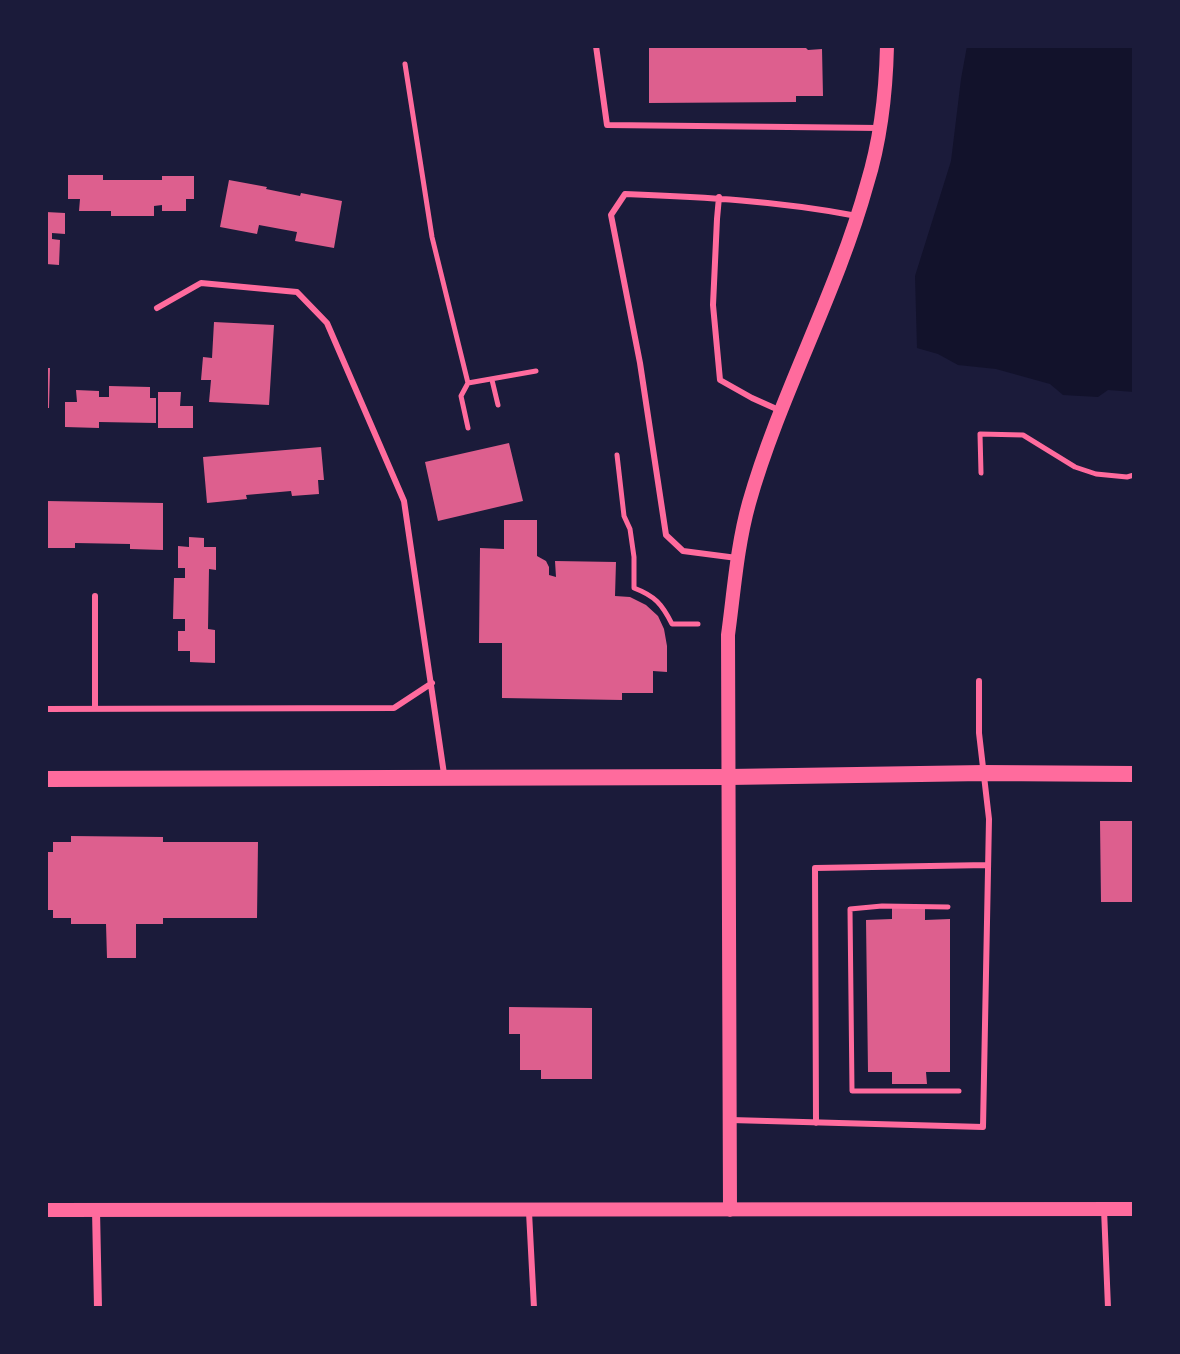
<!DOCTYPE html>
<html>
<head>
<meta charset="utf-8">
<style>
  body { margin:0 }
  #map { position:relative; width:1180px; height:1354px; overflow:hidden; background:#1b1b3a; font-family:"Alegreya Sans",sans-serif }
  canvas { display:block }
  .frame { position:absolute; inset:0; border:48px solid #1b1b3a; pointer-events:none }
</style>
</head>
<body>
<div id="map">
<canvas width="1180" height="1354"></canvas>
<div class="frame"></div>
</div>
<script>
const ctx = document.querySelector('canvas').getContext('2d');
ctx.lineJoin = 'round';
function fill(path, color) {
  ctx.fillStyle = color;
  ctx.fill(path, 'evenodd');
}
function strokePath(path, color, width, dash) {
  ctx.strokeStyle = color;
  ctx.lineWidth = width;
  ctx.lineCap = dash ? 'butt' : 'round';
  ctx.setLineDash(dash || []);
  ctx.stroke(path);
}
const water = new Path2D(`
  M967 46H1134V392L1108 390 1098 397 1063 395 1050 384 996 369 958 365 938 354 917 348 915 276 951 161 961 79Z`);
const building = new Path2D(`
  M649 46H804L808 50 822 49 823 96H796V102L649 103Z
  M68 175H103V180H162V176H194V199H186V211H162V205L154 206V216H111V211H79L80 199H68Z
  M229 180 267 187 266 189 300 196 301 193 342 201 334 248 295 241 297 232 259 225 257 234 220 227Z
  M46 212 65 213V234L52 233V239L60 240 59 265 46 264Z
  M214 322 274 325 269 405 209 402 211 380H201L203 357 212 358Z
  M46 368H50L49 408H46Z
  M109 386 150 387V398H156V423L99 422V428L65 427V402H77L76 390 99 391V397H109Z
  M158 392H181L180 406H193V428H158Z
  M509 443 523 501 438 521 425 462Z
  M321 447 324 480H318L319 494 292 496 291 491 246 495 247 499 207 503 203 457Z
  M46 501 163 503V550L130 549V544L75 543V548H46Z
  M504 520H537V556L546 561 549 567V575L556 577 555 561 616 562 615 596 630 597 646 605 658 616 664 629 667 646V672L653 671V693H622V700L502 698V643H479L480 548 504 549Z
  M189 537 204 538V547H216V570L209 569 208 629 215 630V663L190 662V651H178V631H185V619H173L174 578H185V568H178V546L189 547Z
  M1100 821H1134V902H1101Z
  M71 836 163 837V842H258L257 918H163V924H136V958H107L106 924H71V918H53V910H46V852H53V842H71Z
  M892 907H925V920L950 919V1072H926L927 1084H892V1072H868L866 920 892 919Z
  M509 1007 592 1008V1079H541V1070H520V1034H509Z`);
const path = new Path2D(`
  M405 64 432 237 468 383 461 396 468 428
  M492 380 498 405
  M468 383 536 371
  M617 455 624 516 630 529 634 557V588C655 596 662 604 672 624H698
  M981 473 980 434 1023 435 1075 467 1096 474 1127 477 1134 475
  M948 907 882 906 850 909 852 1091H959`);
const service = new Path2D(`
  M596 46 607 125 879 128
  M719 197 717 219 713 305 720 380 752 398 781 411
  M157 308 201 283 297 292 327 323 404 501 444 774
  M737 558 683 551 666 535 640 363 611 215 625 194C703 197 780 201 857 216
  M95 596V709
  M46 709 394 708 432 683
  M731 1120 983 1127 989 819 979 733V681
  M816 1123 815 868 988 865
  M1104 1209 1108 1308
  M529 1212 534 1308`);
const minor = new Path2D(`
  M96 1210 98 1308`);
const tertiary = new Path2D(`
  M46 1210 1134 1209
  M730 1210 728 635C734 591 737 546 749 503 780 394 837 293 867 184 880 142 886 90 887 46`);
const secondary = new Path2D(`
  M46 779 729 777 984 773 1134 774`);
fill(water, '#12122b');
fill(building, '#dd5f8e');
strokePath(path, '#ff6b9d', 5);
strokePath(service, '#ff6b9d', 6);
strokePath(minor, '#ff6b9d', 8);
strokePath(tertiary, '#ff6b9d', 14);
strokePath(secondary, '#ff6b9d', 16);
</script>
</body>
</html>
